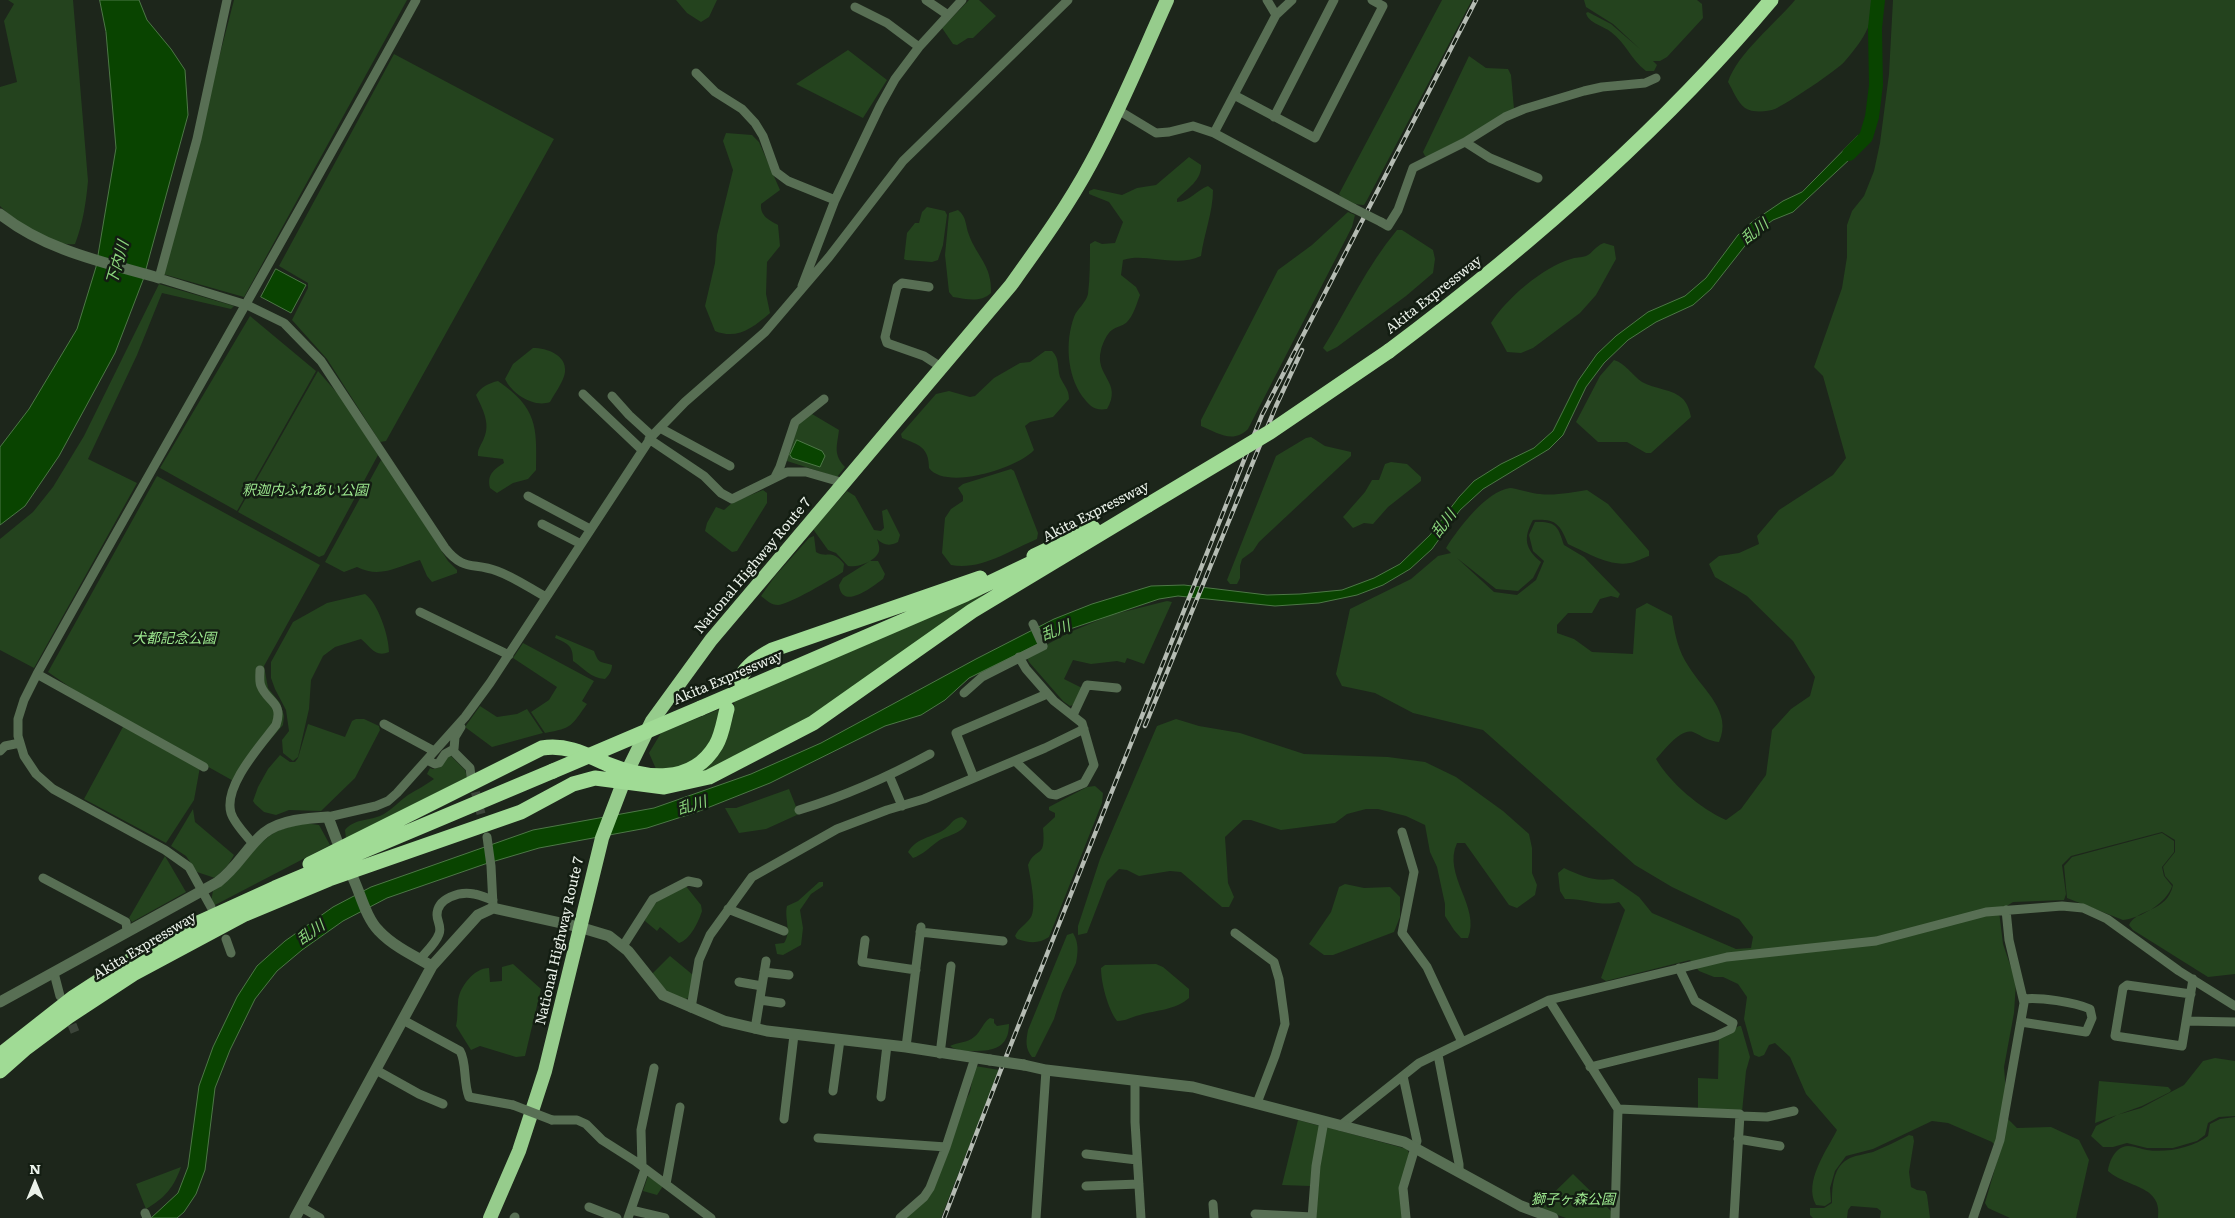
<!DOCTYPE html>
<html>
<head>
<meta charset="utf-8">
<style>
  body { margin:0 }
  #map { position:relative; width:2235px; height:1218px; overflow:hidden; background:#1d261b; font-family:Literata,serif }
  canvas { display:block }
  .north { position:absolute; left:10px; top:1158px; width:50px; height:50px; -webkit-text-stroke:4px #131d12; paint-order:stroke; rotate:0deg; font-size:14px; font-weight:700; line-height:20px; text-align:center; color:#ebf2ea }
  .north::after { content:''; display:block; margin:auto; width:18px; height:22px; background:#ebf2ea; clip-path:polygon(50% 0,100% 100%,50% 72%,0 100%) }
</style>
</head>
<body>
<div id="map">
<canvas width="2235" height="1218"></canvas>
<div class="north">N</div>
</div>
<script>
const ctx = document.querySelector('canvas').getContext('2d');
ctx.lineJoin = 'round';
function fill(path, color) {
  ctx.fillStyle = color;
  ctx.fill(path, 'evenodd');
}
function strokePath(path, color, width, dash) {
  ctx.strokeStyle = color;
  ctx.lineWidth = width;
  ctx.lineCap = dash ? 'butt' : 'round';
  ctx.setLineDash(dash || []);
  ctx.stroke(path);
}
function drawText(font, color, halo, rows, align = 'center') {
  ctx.font = font + ' Literata,"Noto Sans JP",serif';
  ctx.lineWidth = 5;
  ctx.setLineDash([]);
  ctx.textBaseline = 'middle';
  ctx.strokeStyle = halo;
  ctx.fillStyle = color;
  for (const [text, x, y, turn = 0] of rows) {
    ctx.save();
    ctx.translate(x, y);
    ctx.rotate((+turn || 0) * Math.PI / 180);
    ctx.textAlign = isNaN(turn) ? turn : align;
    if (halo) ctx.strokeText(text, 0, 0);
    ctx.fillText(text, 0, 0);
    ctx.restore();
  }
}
const green = new Path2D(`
  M8 0H73L88 181C86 203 83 223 75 244 52 247 16 222 0 206V87L17 82 4 21 14 4Z
  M234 0H407L244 297 163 274Z
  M676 0H717L709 17 701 22 687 13Z
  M969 0H979L996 16 973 38H968L957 45 953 44 942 28Z
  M1442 0H1472L1367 200 1364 205C1355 205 1344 201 1339 194Z
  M1584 0H1697L1702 4 1703 18 1667 57 1660 61H1653L1657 65 1654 71H1646C1631 60 1626 43 1611 32 1604 26 1588 23 1586 13L1588 12 1611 24 1640 49 1613 24 1586 7Z
  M1795 0H1871C1877 22 1859 45 1845 61 1838 70 1786 104 1775 109 1767 112 1752 113 1745 108 1737 102 1733 90 1728 82 1737 54 1776 23 1795 0Z
  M1893 0H2235V974L2208 977 2133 930 2129 925C2137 908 2167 913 2173 885L2165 876 2163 867 2175 852V840L2162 832 2071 856 2062 865 2066 894 2064 900 2013 902 1999 911 2003 944 2016 982 2014 1013 2004 1067 2008 1119 2017 1128 2051 1127 2079 1140 2089 1160 2076 1218H2010L1988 1208 1985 1203 2000 1151 1992 1142 1948 1123 1932 1121 1873 1149 1846 1156 1835 1171 1830 1188 1831 1202 1825 1206 1816 1205C1803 1182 1827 1150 1837 1130L1806 1094 1790 1057 1775 1043 1769 1045 1764 1055 1759 1057 1754 1055 1744 1019 1747 997 1738 984 1723 977H1714L1699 971 1690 960 1606 981 1601 978 1625 910 1619 902C1600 907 1584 898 1565 899L1560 891 1558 873 1564 868C1581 876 1594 882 1613 879L1639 897 1652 913 1736 949 1751 948 1753 937 1739 919 1672 887 1635 865 1483 730 1413 713 1375 693 1342 686 1336 674 1350 609 1411 579 1438 556 1451 553 1446 548C1458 529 1486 491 1510 488 1516 488 1532 494 1540 494 1555 496 1572 492 1587 490L1608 504 1649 551V556C1643 558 1636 562 1630 563 1609 567 1586 552 1568 544 1559 523 1556 519 1533 520 1523 538 1525 549 1541 562L1533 578 1518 591 1496 589 1457 558 1494 592 1517 595 1536 580 1544 561 1533 551 1529 535 1535 522C1556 521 1558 526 1564 545L1584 557 1620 594 1618 598 1611 596 1600 599 1592 613H1568L1557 625V633L1574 639 1592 652 1633 654 1636 609 1647 603 1672 616C1675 635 1678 651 1689 667 1703 690 1733 712 1719 742 1708 741 1702 736 1693 732 1680 728 1664 751 1656 759 1670 783 1701 809 1726 820L1741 809 1766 775 1772 730 1791 709 1810 696 1815 677 1793 641 1747 596 1715 577 1709 564 1719 556 1739 553 1759 544 1757 536 1779 510 1833 475 1846 458 1823 376 1814 367 1842 288 1847 257V225L1852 211 1864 196 1874 171 1880 143 1889 74Z
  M848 50 887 80 863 118 796 84Z
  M394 54 554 139 386 441 380 442 327 359 292 320 308 288V283L279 266Z
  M1469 56 1486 68 1508 69 1511 75 1514 109 1431 158 1425 156 1423 152Z
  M726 133 752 135 759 142 780 190 761 204C760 216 769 220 778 225L780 246 767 262 766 294 770 313C753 328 737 340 715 331L705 306 715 263 717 235 733 170 723 141Z
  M1189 157 1201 165C1202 180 1187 189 1177 199V202C1189 202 1197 190 1208 186L1213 190C1213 212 1204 234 1201 256 1175 268 1145 252 1123 260L1121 275 1136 287 1140 295C1136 305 1134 315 1126 323 1122 326 1116 327 1112 330 1107 333 1102 345 1101 350 1094 376 1123 382 1107 409 1094 411 1090 406 1082 396 1067 374 1065 342 1074 317 1077 309 1086 303 1088 294 1090 277 1090 261 1090 244L1095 241 1102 244 1115 243 1123 222 1109 202 1089 194V191L1094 189 1122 195 1137 188 1156 185Z
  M927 207 945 211 947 215 943 245 938 260 932 262 906 260 904 259 907 233 915 223H919L922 212Z
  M958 210C967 217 965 225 969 235 977 257 992 265 991 293 980 303 967 299 953 297L949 292 945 255 949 213Z
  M1348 212 1355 215 1352 227 1248 429C1233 444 1218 433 1201 426V420L1278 270 1312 245Z
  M1397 230H1402L1433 250 1435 259 1433 273 1406 296 1337 347 1327 352 1323 348C1348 308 1367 266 1397 230Z
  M1604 243 1614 246 1616 259 1596 295 1580 313 1533 348 1521 353 1507 352 1491 323C1506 299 1543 267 1571 259 1575 257 1581 258 1586 256 1593 253 1595 246 1604 243Z
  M159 284 234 306 231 309 162 293 137 355 88 459 137 483 34 668 0 650V539L33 512 53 487 84 436Z
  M250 316 316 371 237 511 160 468Z
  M533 348C547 348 567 355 565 372 564 381 555 393 550 402 534 408 512 394 505 379L513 364Z
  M1045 351H1052C1060 359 1057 367 1060 377 1064 386 1069 389 1069 399L1053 417 1030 422 1025 426 1034 450C1018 468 946 491 929 468 929 447 919 445 902 438L901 434 936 394 949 391 970 397 975 396 994 378 1020 363 1030 362Z
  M1614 360C1625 363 1632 375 1642 382 1654 389 1673 389 1683 399 1687 403 1690 411 1691 417L1651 453H1646L1627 442H1598L1576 422 1600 376Z
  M318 371 345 402 378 455 324 555 319 557 238 512Z
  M498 381C537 408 537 426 536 470L528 479 513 483 497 493 490 488C487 475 493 470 504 463L503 459 478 456C477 449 482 444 484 438 491 423 482 408 476 395 481 387 489 383 498 381Z
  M807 413 812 414 839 430C837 447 833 454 845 467L837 477 787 461 786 458 797 422Z
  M1311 437 1325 446 1351 452V456L1259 542 1253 551 1242 559 1240 566V578L1237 584H1230L1227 580 1276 456 1306 438Z
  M381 460 386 464 448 561 457 570V573L432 582 427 576 420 560C398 566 381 579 357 567L344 572 325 562Z
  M1391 462 1407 464 1421 477V481L1388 507 1373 524 1364 523 1353 528 1343 517 1365 492 1372 480H1379L1385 464Z
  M1011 469 1014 471 1038 533 1037 539C1011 550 980 571 951 565L942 553 945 518 951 509 963 501V496L958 488 963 484Z
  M157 476 320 565 264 666 268 688 280 703 284 716 283 725 257 755 237 783 87 699 48 672Z
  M763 490 767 493V503L737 551 732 552 705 531 707 523 716 507 724 510 733 502Z
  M847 491 855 496 874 530 881 531 884 528 882 511 887 509 900 535 898 542C890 546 884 546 877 539 878 542 880 547 879 551 876 561 858 568 848 566L836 553 828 550 813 529Z
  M814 536 816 552C828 559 831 548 844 564L843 572C832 579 788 605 778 605 771 605 766 600 761 596L775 576 809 538Z
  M870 561H878L885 574 883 579C872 587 842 611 839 585L843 578Z
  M365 594C378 603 389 636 389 652 375 658 371 647 361 639L335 647 323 656 311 680 309 709 298 757 293 761 283 753 282 740 289 731 286 710 275 689 271 678V662L293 622 327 603Z
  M981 595 983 596 812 715 705 773 699 771C714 752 737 729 734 702Z
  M1167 601 1172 602 1144 664 1127 658 1125 663 1117 661 1091 664 1073 660 1064 679 1082 688 1073 705 1070 706 1063 701 1029 662 1026 656 1070 632 1111 615Z
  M556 635 594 651C599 664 599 661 612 665 612 671 609 675 605 679 590 678 584 668 573 661 573 646 569 644 555 638Z
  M523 643 594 681 582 701 587 704C571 726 573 728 545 733L531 712 549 700 557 687 513 658Z
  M480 706 497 717 517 714 527 709 543 733 492 747 465 727Z
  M720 709 714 737 709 745 691 762 676 768 656 769 649 753 661 733Z
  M356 719H364L379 726 380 730 355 778 321 811 289 810 276 815 264 812 255 804 253 801 258 787 268 769 280 755 290 762H295L298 758 308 724 345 737 352 721Z
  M1176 719 1199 726 1240 733 1304 754 1388 757 1425 762 1456 777 1503 811 1529 834 1532 848V873L1537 885 1535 895 1517 908 1509 905 1465 843H1457C1442 875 1481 907 1468 938H1461L1454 930 1445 916V904L1437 867 1430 852 1425 825 1406 816 1378 809H1366L1347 814 1335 823 1281 830 1251 820H1243L1225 837 1228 883 1234 897 1229 907H1222L1181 872 1170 871 1139 876 1127 870 1119 869 1107 881 1087 933 1078 935V926L1100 859 1157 726Z
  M124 725 200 767 194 800 166 843 84 799Z
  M448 756H451L465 770 467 777 346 839 345 830C354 819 367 821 380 816 391 811 398 802 408 795 416 790 426 785 434 779L427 774 430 768 433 769 441 767Z
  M1095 786 1103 793 1102 803 1049 937C1039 944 1029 943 1017 939L1015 936C1019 927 1026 925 1031 917 1037 907 1030 877 1028 865 1036 845 1046 861 1043 828L1055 817V813L1049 810V807L1087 787Z
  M789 789 799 814 766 829 739 833 725 808H736Z
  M193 809 195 822 234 855 228 865 215 878 197 872 186 856 171 846Z
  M962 817 967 821C964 834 946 835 937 842 929 848 922 855 913 858L908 852C917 838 929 838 942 831 951 826 952 818 962 817Z
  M304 823 319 825 330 845 215 905 211 901 213 891C241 876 248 849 274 833 283 828 294 826 304 823Z
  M2162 833 2174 841V852L2162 867 2164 876 2172 886C2167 903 2141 918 2123 920L2067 898 2064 866 2072 857Z
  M165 856 186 892 132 922 129 918Z
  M819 882H823V886L811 894 800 910 803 928 801 945 783 955 777 954 775 944 784 943C792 932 784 918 787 906L798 901Z
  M1345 884 1364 888 1390 887 1400 897V917L1394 932 1333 955H1324L1309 944 1331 912 1339 887Z
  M685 885 701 905 702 911C699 921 690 940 679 943L660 927 657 931 645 921C648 902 670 894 685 885Z
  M1073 933C1079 943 1078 952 1076 963L1062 993 1054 1019 1035 1057H1032C1025 1048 1026 1041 1028 1030L1067 935Z
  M670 956 693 975 690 997 684 1000 668 993 652 974Z
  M513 964 541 989 525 1056 516 1057 480 1046 471 1050 456 1026C458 1018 457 1010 458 1002 459 987 474 968 489 968L490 982 502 981V967Z
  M1156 964 1163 967 1189 989V998C1176 1010 1156 1010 1140 1015 1131 1017 1126 1021 1117 1021 1108 1009 1101 983 1101 968L1105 965Z
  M990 1018 994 1019V1023L997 1026 1009 1024C1009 1048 993 1051 974 1051 965 1051 957 1051 950 1046 958 1042 967 1043 974 1037 981 1032 983 1022 990 1018Z
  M1739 1026H1741L1750 1057 1746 1071 1742 1112 1698 1110V1078L1718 1079 1719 1037Z
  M2215 1058 2235 1061V1116L2219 1117 2208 1123 2205 1135 2197 1141 2173 1148H2147L2127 1143 2113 1147H2103L2091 1136 2096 1126 2117 1115 2141 1108 2184 1085 2203 1061Z
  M975 1066 999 1070 941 1218H906L929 1195 965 1102 970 1092Z
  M2099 1081 2168 1087 2171 1090 2170 1092 2142 1106 2095 1123Z
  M2235 1117V1218H2158C2163 1185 2127 1188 2108 1171 2109 1161 2116 1146 2128 1146 2134 1146 2141 1149 2147 1150 2166 1153 2192 1148 2208 1136L2210 1124 2220 1119Z
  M1298 1120 1320 1126 1310 1186 1282 1185Z
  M1326 1127 1407 1149 1409 1153 1403 1218H1316L1320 1161Z
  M1909 1135 1913 1136 1914 1141 1909 1172 1911 1187 1917 1190 1925 1191 1927 1195 1930 1218H1880L1881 1211 1877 1208 1851 1206 1848 1210 1847 1218H1813L1810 1215V1208H1824L1832 1203C1832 1186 1833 1166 1850 1158 1857 1155 1866 1154 1873 1152 1885 1147 1897 1141 1909 1135Z
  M181 1167C174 1187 165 1198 146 1209L136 1184Z
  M1573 1174 1611 1211V1218H1566L1538 1208Z
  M648 1176 663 1186 657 1195 643 1191Z`);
const water = new Path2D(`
  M100 0H139L147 20 171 49 185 70 188 115 143 280 115 353 59 456 25 506 0 525V447L29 409 77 329 96 267 116 148 106 32Z
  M1858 136 1865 145 1793 212 1773 220 1755 233 1711 289 1693 305 1656 322 1628 340 1604 363 1586 387 1563 435 1549 449 1483 489 1460 510 1432 549 1410 569 1383 585 1357 595 1319 603 1275 606 1178 596 1159 599 1064 631 969 678 945 700 921 715 885 726 770 783 697 812 647 828 539 848 485 864 387 898 343 921 302 950 277 971 255 999 230 1050 215 1088 205 1170 196 1194 184 1212 177 1218H151L178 1193 188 1167 199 1086 213 1047 237 997 257 966 285 941 333 907 371 887 533 830 654 808 751 774 821 743 976 659 1054 619 1092 604 1151 586 1184 585 1267 595 1300 594 1342 590 1374 578 1400 564 1430 535 1459 497 1474 481 1501 464 1534 448 1553 431 1578 381 1597 354 1616 336 1648 312 1685 296 1706 278 1738 235 1752 222 1783 201 1802 192Z
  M276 269 306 285 291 313 261 297Z
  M797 440 822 451 825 456 820 467 792 458 790 455Z`);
const river = new Path2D(`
  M1849 154 1866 137 1872 117 1876 85 1875 28 1878 0`);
const minorTunnel = new Path2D(`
  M472 779 485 829
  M67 1012 75 1032`);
const minor = new Path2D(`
  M227 0 197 139 159 278 247 305 284 323 321 361 445 548C464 572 473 562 497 571 514 577 531 589 546 597
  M926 0 948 15
  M1267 0 1276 15
  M855 7 887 23 919 47
  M696 73 715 92 742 109 755 123 763 136 776 172 788 181 835 200
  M1234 95 1315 138 1383 6 1372 0
  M1118 110 1156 133 1169 132 1193 126 1214 133 1353 208
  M1274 117 1334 0
  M1214 133 1276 15 1292 0
  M1465 142 1490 158 1538 178
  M1381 222 1388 226 1398 210 1413 168 1465 142 1505 117 1524 109 1584 91 1602 87 1645 83 1656 78
  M802 286 835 200 880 106 895 79 919 47 962 0
  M929 287 902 283 897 287 885 337 887 343 924 356 941 367
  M583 394 642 450
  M612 396 629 415 652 436
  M660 428 730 466
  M649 439 704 476 721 493 732 499 787 472H806L844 483
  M775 477 780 467 795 422 824 399
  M528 496 590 529
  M542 524 581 544
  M420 612 509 655
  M37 674 204 767
  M964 693 982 677 1043 646 1033 624
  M1073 715 1087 685 1117 688
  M384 724 434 751
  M452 750 470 768 471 776
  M0 751 5 746 20 743
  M427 760 435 764 439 763 445 754 454 749 455 737 461 727
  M1015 761 1050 794 1056 795 1084 783 1094 765 1082 723 1054 701 1026 669 1019 657
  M889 775 902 806
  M974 778 956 733 1047 694
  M799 810C845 796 888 777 930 754
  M328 817 376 806 388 801 397 793 465 717 490 683 652 436 685 402 765 332 829 257 903 161 1068 0
  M1402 832 1414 872 1402 933 1427 967 1462 1042
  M487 837 491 866 493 905
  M253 844C246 835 234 823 231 813 223 786 261 745 276 725 284 702 267 702 261 686 259 682 260 674 260 670
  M43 878 126 922 127 931
  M211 907 189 867 165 850 53 789 36 774 24 756 18 736V719L24 700 37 674C163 448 292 226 416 0
  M728 909 784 931
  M920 932 1003 941
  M1235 933 1274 962 1279 979 1284 1015 1285 1024 1275 1056 1257 1103
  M226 939 231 953
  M865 940 862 962 916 970
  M623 946 653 899 688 881 698 883
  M420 959C426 952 436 943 439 934 442 927 437 921 437 915 437 898 460 891 474 894 480 895 487 898 493 900
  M764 972 789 975
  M54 973 60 996
  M739 982 762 986
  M2191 994 2127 985 2123 988 2115 1036 2182 1046 2193 979
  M760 1000 781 1003
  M1549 1000 1618 1109 1615 1218
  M691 1008 699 960 710 935 752 877 837 829 887 810 924 799 1045 748 1084 729
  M403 1020 460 1051C467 1063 463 1082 469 1097L513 1105
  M2186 1021 2235 1022
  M2021 1022 2086 1032 2092 1018 2090 1009C2074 1002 2040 997 2023 999
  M755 1029 766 961
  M906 1047 921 927
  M940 1054 951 966
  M1438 1055 1459 1164V1171
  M1590 1067 1716 1036 1731 1029 1733 1023 1695 1001 1679 968
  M376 1070 419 1094 443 1104
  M1403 1076 1417 1141 1403 1188 1406 1218
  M1135 1080V1122L1141 1218
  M833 1091 840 1040
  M881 1097 887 1045
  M1618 1109 1740 1114 1734 1218
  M1740 1116 1767 1117 1794 1111
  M784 1119 794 1035
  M552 1120H577L586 1124 602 1140 635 1161 711 1218
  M1340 1126 1419 1063 1549 1000 1727 957 1876 941 1986 912 2062 906 2083 908 2107 919 2179 971 2235 1006
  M818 1138 946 1147
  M1738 1139 1780 1146
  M1086 1154 1137 1160
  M642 1166 641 1130 654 1068
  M666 1184 680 1107
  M1086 1186 1139 1184
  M1213 1204 1214 1218
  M301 1207 320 1218
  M589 1207 617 1218
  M631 1210 665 1218
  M145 1213 147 1218
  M1255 1214 1312 1217
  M514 1218 515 1217
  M628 1218 645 1169
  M900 1218 924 1197 930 1188 946 1147 975 1058
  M1036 1218 1046 1070
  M1312 1218 1316 1166 1324 1121
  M1973 1218 2000 1140 2024 1003 2009 940 2006 910`);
const tertiary = new Path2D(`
  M0 214C47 251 103 262 159 278
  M353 878C361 895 366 918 379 931 393 946 414 956 432 966
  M0 1002 218 882C238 867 246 848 264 833 280 820 308 818 328 817L337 841
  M1024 1065 1046 1070 1193 1087 1404 1142 1521 1206 1553 1218
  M295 1218 432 966 478 915 493 908 579 927 609 936 628 951 663 995 724 1021 767 1031 906 1047 990 1060`);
const trunk = new Path2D(`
  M490 1218 519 1151 545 1071 602 838 628 770 652 721 711 640 1011 285C1039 246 1068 206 1091 163 1120 110 1142 55 1167 0`);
const motorway = new Path2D(`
  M1389 351C1528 247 1659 133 1771 0
  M1034 556 1093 528
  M739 679C748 665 757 658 772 650L980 578
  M701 708 966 594 1046 556
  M310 864 542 748C566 744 585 754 607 764 644 779 692 786 716 745 722 735 724 720 727 709
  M66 1018 133 974 245 914 329 879 521 812 573 784 595 778 664 787 709 777 813 723 972 611 1148 505
  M0 1055 74 997 134 958 198 923 275 888 553 771
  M0 1071 26 1048 73 1013`);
const rail = new Path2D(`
  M1145 726 1276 406 1302 350
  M944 1218 1000 1072 1262 415 1476 0`);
const minorBridge = new Path2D(`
  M1353 208 1381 222
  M513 1105 552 1120`);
const tertiaryBridge = new Path2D(`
  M990 1060 1024 1065`);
const motorwayBridge = new Path2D(`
  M1148 505 1270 432 1389 351
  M553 771 701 708`);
const streetNames = [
  ["Akita Expressway",1434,295,-38],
  ["Akita Expressway",1096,512,-27],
  ["National Highway Route 7",753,566,-50],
  ["Akita Expressway",728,678,-23],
  ["National Highway Route 7",560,941,-77],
  ["Akita Expressway",145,946,-31]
];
const parkNames = [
  ["釈迦内ふれあい公園",305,491],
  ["犬都記念公園",174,639],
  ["獅子ヶ森公園",1573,1200]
];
const waterNames = [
  ["乱川",1755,232,-39],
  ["下内川",118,263,-74],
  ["乱川",1444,524,-53],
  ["乱川",1056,631,-21],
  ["乱川",692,806,-17],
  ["乱川",311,933,-35]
];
fill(green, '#24431e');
fill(water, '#094400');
strokePath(water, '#4d7846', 1);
strokePath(river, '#094400', 14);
strokePath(minorTunnel, '#3c453a', 9, [9, 4.5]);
strokePath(minor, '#586f54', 9);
strokePath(tertiary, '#586f54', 11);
strokePath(trunk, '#96cc8c', 14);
strokePath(motorway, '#a0db95', 15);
strokePath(rail, '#b5bcb3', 4.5);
strokePath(rail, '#131d12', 2.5, [8]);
strokePath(minorBridge, '#586f54', 9);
strokePath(tertiaryBridge, '#586f54', 11);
strokePath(motorwayBridge, '#a0db95', 15);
drawText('14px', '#ebf2ea', '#131d12', streetNames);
drawText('italic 14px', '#9eea90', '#131d12', parkNames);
drawText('italic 15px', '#8bd67d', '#131d12', waterNames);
</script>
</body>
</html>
